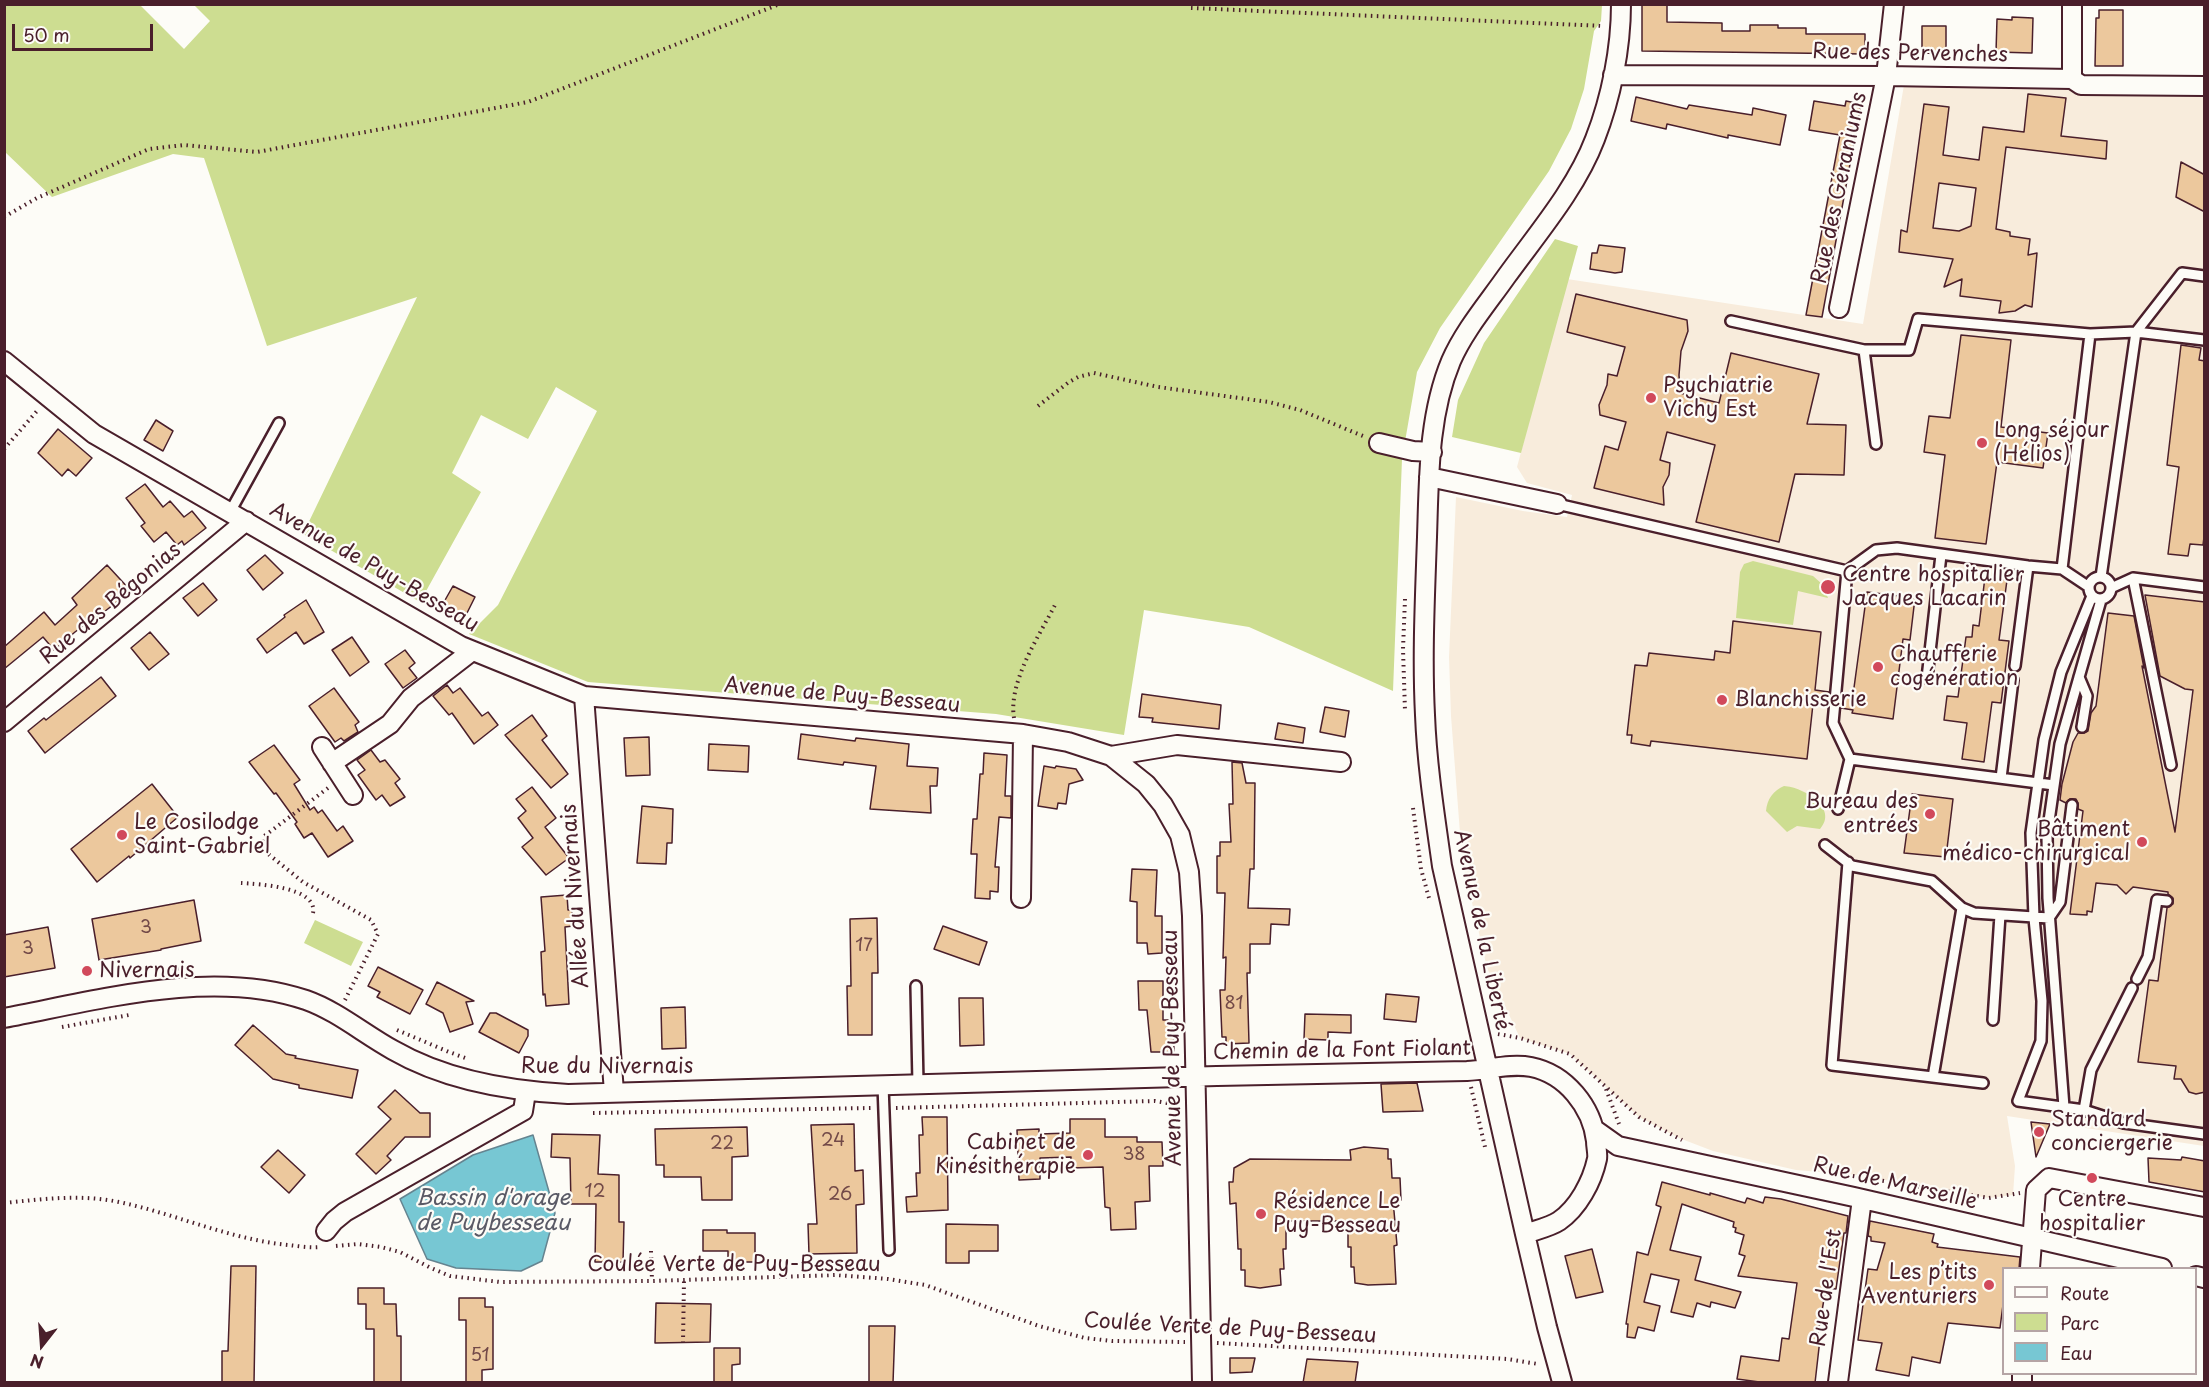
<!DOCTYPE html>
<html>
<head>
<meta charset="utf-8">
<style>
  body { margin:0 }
  #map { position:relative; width:2209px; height:1387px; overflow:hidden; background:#fdfcf7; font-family:"Playpen Sans",sans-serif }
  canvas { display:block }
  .frame { position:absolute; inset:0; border:6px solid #4a1f2b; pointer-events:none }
  .legend { position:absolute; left:2002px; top:1267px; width:195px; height:108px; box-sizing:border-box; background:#fdfcf7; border:2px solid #b5a4a5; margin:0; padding:8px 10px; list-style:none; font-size:18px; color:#4a1f2b }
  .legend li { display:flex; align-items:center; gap:12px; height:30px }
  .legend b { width:30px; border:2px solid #b5a4a5 }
  .north { position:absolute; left:12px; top:1315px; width:60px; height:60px; -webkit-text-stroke:4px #fdfcf7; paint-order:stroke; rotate:197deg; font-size:16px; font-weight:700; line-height:24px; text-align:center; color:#4a1f2b }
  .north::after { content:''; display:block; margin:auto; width:21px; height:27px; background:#4a1f2b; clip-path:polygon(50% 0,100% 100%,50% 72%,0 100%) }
  .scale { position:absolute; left:12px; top:24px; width:141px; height:27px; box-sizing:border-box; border:3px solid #4a1f2b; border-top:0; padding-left:8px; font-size:18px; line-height:21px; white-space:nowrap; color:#4a1f2b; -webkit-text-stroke:4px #fdfcf7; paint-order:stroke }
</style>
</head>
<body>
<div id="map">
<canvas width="2209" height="1387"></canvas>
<div class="frame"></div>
<ul class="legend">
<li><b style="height:8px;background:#fdfcf7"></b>Route</li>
<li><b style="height:16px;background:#cddd91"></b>Parc</li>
<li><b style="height:16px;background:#77c7d3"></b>Eau</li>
</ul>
<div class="north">N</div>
<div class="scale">50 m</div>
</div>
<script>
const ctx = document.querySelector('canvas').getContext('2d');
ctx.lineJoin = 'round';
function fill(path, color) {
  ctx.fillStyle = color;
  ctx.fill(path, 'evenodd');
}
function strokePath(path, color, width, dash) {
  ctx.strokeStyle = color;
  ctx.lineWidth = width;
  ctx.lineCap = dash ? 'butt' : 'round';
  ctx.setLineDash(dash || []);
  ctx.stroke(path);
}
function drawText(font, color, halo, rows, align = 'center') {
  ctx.font = font + ' "Playpen Sans",sans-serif';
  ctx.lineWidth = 4.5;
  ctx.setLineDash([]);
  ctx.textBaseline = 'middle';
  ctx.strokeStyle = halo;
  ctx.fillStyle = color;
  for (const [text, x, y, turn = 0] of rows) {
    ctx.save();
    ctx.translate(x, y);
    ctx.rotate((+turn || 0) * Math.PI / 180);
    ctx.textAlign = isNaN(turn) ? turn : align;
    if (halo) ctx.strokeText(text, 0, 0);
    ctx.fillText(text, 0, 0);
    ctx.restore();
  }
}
const built = new Path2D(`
  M1904 85 2204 91V1146L2007 1116 2015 1166 2013 1195 1989 1198 1856 1175 1796 1170 1713 1151 1679 1138 1639 1117 1570 1054 1520 1038 1487 968 1462 859 1451 716 1449 657 1456 497 1523 511 1567 517 1572 495 1527 483 1517 467 1567 279 1863 324Z`);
const green = new Path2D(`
  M193 4 1602 5 1601 21 1594 31 1584 89 1571 129 1549 171 1440 328 1417 372 1402 459 1393 691 1249 627 1144 610 1124 735 996 714 588 682 469 634 498 605 597 411 556 387 528 439 481 415 452 473 481 492 420 602 303 534 417 297 267 346 204 158 173 154 52 197 5 152 4 5H140L184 49 210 21Z
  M1555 239 1578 246 1521 453 1452 437 1458 400 1484 343Z
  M1753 561 1813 576 1822 584 1828 598 1798 591 1793 625 1736 618 1740 572 1744 564Z
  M1784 786C1803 787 1839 808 1820 829L1797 826 1787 832 1766 811C1767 799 1774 790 1784 786Z
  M315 920 363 942 351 966 304 943Z`);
const water = new Path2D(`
  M533 1135 555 1213 542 1261 521 1271 456 1268 427 1259 400 1199 473 1155Z`);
const building = new Path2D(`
  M1642 4H1667V22L1722 23V31H1750V25H1778V28H1806V34H1865V54L1642 51Z
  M2099 10H2123V66H2095L2096 18H2099Z
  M2012 17 2033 18 2032 53 1996 52 1997 19 2012 20Z
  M1922 26H1946V54L1922 53Z
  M2028 94 2066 98 2061 136 2107 141 2106 159 2006 147 1996 229 2010 232V236L2030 239 2028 255 2037 253 2032 307 2025 305 2015 311 1999 313 2001 301 1960 296 1962 279 1944 287 1953 259 1899 252 1901 230 1907 232 1924 104 1949 107 1943 155 1979 160 1983 127 2024 132ZM1939 183 1976 188 1971 226 1959 231 1933 228Z
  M1636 97 1687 109 1689 105 1752 115 1753 108 1786 115 1780 145 1728 135V138L1667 124 1666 129 1631 121Z
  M1814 101 1845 106 1846 101 1861 104 1822 317 1806 315 1840 135 1809 130Z
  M2181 162 2205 175V212L2176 197Z
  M1599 245 1625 248 1622 272 1615 273 1590 269 1592 253H1597Z
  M1576 294 1687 320 1688 331 1681 351 1679 375 1680 393 1719 403 1731 353 1819 374 1807 424 1846 425 1844 475 1795 474 1779 542 1696 522 1715 445 1667 432 1660 460 1670 463 1669 475 1663 487 1664 505 1594 488 1605 446 1618 450 1626 422 1600 415 1599 405 1607 385 1608 374 1617 376 1625 347 1567 332Z
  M1961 335 2011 340 2001 427 2048 433 2043 468 1997 462 1986 544 1935 538 1945 455 1924 452 1929 416 1950 418Z
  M2181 345 2201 348 2199 360 2205 361V529L2203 545 2190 544 2188 556 2168 554 2179 467 2167 465Z
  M156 420 173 431 163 451 144 440Z
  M58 429 92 458 76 476 68 469 62 476 38 453Z
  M145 484 163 507 170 501 184 517 192 511 206 528 184 545 182 541 177 545 166 532 154 542 141 526 145 523 126 498Z
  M265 555 283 573 263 590 247 570Z
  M107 565 131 591 91 622 90 621 75 632 54 650 43 637 4 669V647L44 612 55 625 77 605 72 598Z
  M1985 577 2007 580 1999 640 2009 641 2001 703 1992 702 1984 762 1962 759 1967 723 1944 720 1947 696 1958 697 1966 637H1972L1973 625 1979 626Z
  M203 583 217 600 198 616 183 598Z
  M453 586 475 597 463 621 440 609Z
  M1867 592 1915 598 1910 640 1903 639 1893 719 1852 713 1853 710 1841 708 1842 694 1853 695Z
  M2145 595 2205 602V1092L2196 1094 2189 1092 2181 1079H2174L2176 1066 2138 1062 2149 980 2158 981 2167 908 2173 904V898L2168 894V892L2133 887 2126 894 2117 885 2096 883 2092 912 2087 911V915L2070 914 2083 811 2078 809V803L2076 799H2070L2066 803 2060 800 2062 784 2073 742 2078 733H2084L2088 731 2091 713 2096 706 2108 613 2134 616 2144 668 2142 666 2175 832 2193 690 2185 689 2160 676Z
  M306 600 324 632 304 644 296 632 267 653 257 639 285 617 284 615Z
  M1733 621 1821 632 1815 690 1829 692 1828 706 1813 704 1807 759 1651 741 1650 746 1631 743 1632 735H1627L1635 665 1647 666 1649 653 1714 660 1715 651 1730 653Z
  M150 632 169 654 149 670 131 648Z
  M352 637 369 662 350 676 332 650Z
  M405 650 415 663 409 668 417 678 403 688 385 664Z
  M101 677 116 696 45 753 28 731 44 718 46 720Z
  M447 685 453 693 460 688 482 716 488 712 498 725 474 744 452 713 449 715 433 696Z
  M334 688 359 722 355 725 358 732 344 741 341 738 335 742 309 706Z
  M1142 694 1221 705 1219 729 1152 722 1153 718 1139 717Z
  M1325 707 1349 711 1345 737 1320 732Z
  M532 715 547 736 542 740 568 774 551 788 505 735Z
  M1278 723 1305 728 1303 743 1275 739Z
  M801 734 855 741 856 738 909 744 907 766 938 768 937 786H930L931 813 870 809 876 766 844 762 843 765 798 759Z
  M649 737 650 775 626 776 624 738Z
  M709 744 749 746 748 772 708 770Z
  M274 745 300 780 294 784 310 810 314 807 318 813 322 810 337 831 343 826 353 841 328 857 312 833 304 838 295 824 297 822 276 793 274 794 249 762Z
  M371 750 380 762 385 760 400 779 395 783 405 797 390 806 382 795 376 800 358 775 365 770 357 760Z
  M984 753 1007 755 1005 796H1011V818L999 817 995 867H999L998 892 990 891V899L975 898 977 854H971L973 819H977L980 774H983Z
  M1232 762 1242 763 1246 783H1255L1254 869H1250L1248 908 1290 909 1289 925 1271 924 1270 944H1250V973H1247L1249 1043 1226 1044V1037H1222L1220 990H1225L1226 957 1223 958 1225 893H1217V856H1220V842H1231L1229 804H1233Z
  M1044 766 1055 768 1056 766 1076 769 1083 780 1069 784 1066 804 1058 803 1057 809 1038 806Z
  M152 784 178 817 130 858 129 856 97 882 71 849Z
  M532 787 556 818 545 827 569 858 546 875 522 847 533 838 518 818 526 811 516 799Z
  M1912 794 1953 799 1946 857 1904 853Z
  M642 806 673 809 672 843H667L666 864 637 863Z
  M1132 869 1157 870 1155 916H1162V953L1148 954 1147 943H1137V902L1130 901Z
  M567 895 568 910H572L573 926 565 927 569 1004 546 1006 545 994 543 995 541 952 545 951 541 897Z
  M194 900 201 941 161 949V950L99 960 92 919Z
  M877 918 878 973H872V1035H848L847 986H851L850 919Z
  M943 926 987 942 979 965 934 949Z
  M48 927 55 968 4 977V935Z
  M378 967 423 990 410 1014 377 997 380 992 368 986Z
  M1138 981H1163V1020H1173L1174 1052H1151L1147 1010H1139Z
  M437 982 474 1001 466 1002 473 1024 450 1032 443 1013 426 1004Z
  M1386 994 1419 997 1416 1022 1384 1019Z
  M959 998H983L984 1045 960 1046Z
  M685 1007 686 1048 662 1049 661 1008Z
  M490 1013H496L528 1030V1036L519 1053 479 1032Z
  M1305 1014 1351 1015V1033L1328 1032V1040L1304 1039Z
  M253 1025 286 1054 296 1056 295 1058 358 1070 352 1098 299 1088V1085L273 1079 235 1045Z
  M1417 1083 1423 1111 1383 1112 1381 1084Z
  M395 1090 420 1113H430V1137H405L387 1156 391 1160 376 1174 356 1154 391 1119 378 1107Z
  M922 1117H947L948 1210 907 1212 906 1197 917 1196 916 1173H920L919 1135H923Z
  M1070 1119H1105V1137H1137V1142H1162L1163 1166H1149L1150 1201 1135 1202 1136 1229 1111 1230 1110 1208 1105 1207 1103 1167 1071 1168V1157L1040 1158V1179L1019 1180 1017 1130 1039 1129V1134L1070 1133Z
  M2031 1122 2050 1124 2036 1157Z
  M854 1124 855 1171 863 1170 864 1204 856 1205 857 1253 809 1254 808 1224H817L811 1125Z
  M747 1127 748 1156 732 1157V1200H702L701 1177H664V1165H656L655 1129Z
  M552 1134 600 1135 598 1174 619 1175V1222H624L623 1262H595L596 1204H571L570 1158 551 1157Z
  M1364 1147 1388 1149V1159H1391L1392 1178H1400L1401 1200H1393L1397 1245 1394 1246 1396 1284 1368 1285 1355 1283 1354 1267H1351V1247H1348V1221H1286V1249H1283L1284 1269H1280L1281 1285 1260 1288 1245 1286V1270H1241V1249H1238L1236 1203 1230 1204 1229 1182H1233L1234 1168 1250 1159 1351 1160 1350 1150Z
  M278 1150 305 1175 289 1193 261 1167Z
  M2182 1157 2205 1161V1192L2149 1182 2148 1158 2181 1160Z
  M1662 1182 1710 1195V1193L1745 1203 1747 1198 1763 1203 1765 1197 1781 1199 1848 1216 1846 1233H1844L1836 1289 1826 1288 1817 1339H1820L1815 1383H1767L1737 1379 1741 1356 1779 1361 1782 1338 1789 1339 1797 1283 1738 1276 1745 1256 1739 1254 1744 1235 1735 1232 1736 1228 1733 1227 1734 1222 1682 1204 1670 1250 1701 1257 1695 1280 1741 1292 1735 1308 1711 1302 1710 1307 1697 1303 1693 1317 1671 1312 1679 1280 1651 1274 1644 1302 1660 1306 1654 1331 1638 1327 1635 1338 1627 1337 1628 1324H1626L1637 1252 1648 1255 1661 1207 1656 1205Z
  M1870 1221 1934 1234 1932 1242 1938 1244 1937 1247 2020 1257 2019 1269H2004V1297L2000 1328 1948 1323 1940 1363 1912 1357 1909 1376 1876 1370 1882 1343 1858 1340 1868 1269 1877 1270 1885 1243 1871 1241V1237L1868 1236Z
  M946 1224 998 1225V1251H969V1263H946Z
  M703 1230H727V1233H755V1262H728V1251H703Z
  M1592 1249 1603 1292 1576 1298 1565 1256Z
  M231 1266H256L254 1383H222V1351H228Z
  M358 1288H384V1304H396L397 1336H401V1383H374V1329H366V1304H358Z
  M459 1298H485V1307H493V1369L482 1370V1383H466V1320H459Z
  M656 1303 711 1304 710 1342 655 1343Z
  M869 1326H895L893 1383H869Z
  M714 1348H740V1364L732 1365V1383H714Z
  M1230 1358H1255L1252 1372 1230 1373Z
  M1307 1359 1358 1362 1355 1383H1303Z`);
const path = new Path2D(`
  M1191 8 1603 26
  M4 217 37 198 149 149 184 145 257 152 528 102 780 4
  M1038 406 1069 382 1078 377 1094 373 1158 387 1269 402 1300 410 1363 436
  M4 449 37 411
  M1405 599 1403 649 1405 711
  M1014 718C1008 682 1039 636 1055 605
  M328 788 263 837 262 849 303 882 371 920 378 934 345 1000
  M1413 808 1421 869 1429 898
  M241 883C258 884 318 887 313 913
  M172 969 194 967
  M62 1027 129 1015
  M397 1030 449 1052 468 1059
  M1498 1034 1520 1038 1570 1054 1639 1117 1682 1140
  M1451 1052 1466 1045
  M1471 1087 1485 1147
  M1606 1089 1619 1124
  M896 1108 1155 1101 1179 1105
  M593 1113 871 1108
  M1841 1174 1989 1198 2020 1193
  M4 1203C43 1199 81 1194 119 1202 176 1214 229 1239 288 1245 298 1246 309 1248 320 1247
  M336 1246 358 1244 381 1247 400 1252 431 1268 450 1276 500 1282 652 1281 836 1275 888 1279 925 1285 1039 1326 1085 1338 1112 1341 1185 1342
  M651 1251 652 1281
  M683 1343 684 1280
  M1217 1343 1507 1359 1538 1364`);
const service = new Path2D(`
  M1731 321 1864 350H1909L1918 319 2090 334 2136 332 2182 273 2204 276
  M1864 350 1876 444
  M1557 504 1847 571 1876 550 1897 548 2028 566 2062 569 2089 587
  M230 512 279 423
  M2062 569 2090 334
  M2101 577 2136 332 2204 340
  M2089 588a11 11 0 1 1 22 0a11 11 0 1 1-22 0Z
  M2133 578 2171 765
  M2111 588 2133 578 2204 587
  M2092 596 2061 672 2044 740 2038 783 2031 833 2034 918 2042 1001 2041 1041 2018 1101 2084 1110 2124 1123 2204 1134
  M2015 666 2028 566
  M2079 677 2087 696 2082 727
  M1927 678 1941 555
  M1850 759 2054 785
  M2001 778 2013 680
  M1838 809 1850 759 1833 723 1847 571
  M1825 845 1852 866 1932 881 1962 908 1974 913 2049 918 2060 902 2072 805
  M1848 862 1832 1065 1983 1083
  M2137 979 2148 957 2157 900 2167 901
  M916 986 918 1084
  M1993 1020 2000 915
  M1933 1077 1962 908
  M883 1085 889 1250
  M2064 1107 2048 898 2047 835 2060 744 2101 600
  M2084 1110 2091 1070 2132 988`);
const minor = new Path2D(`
  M2072 4V79
  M1613 75 1886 76 2072 79 2081 85 2204 86
  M1839 308 1886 76 1894 4
  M4 361 94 434 461 646 584 696 1023 734 1068 742 1111 756 1146 784 1163 805 1180 835 1189 872 1192 916 1202 1382
  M1379 443 1413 451 1432 452
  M1429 477 1557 504
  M584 696 614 1092
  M4 722 246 521
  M322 747 353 795
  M1111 756 1177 745 1341 762
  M332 763 390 724 411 698 472 651
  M1021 898 1023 734
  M4 1018C99 1000 212 968 306 1000 337 1011 364 1034 393 1050 445 1080 509 1091 568 1094L1217 1076 1467 1071C1488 1070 1510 1063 1531 1067 1566 1074 1592 1107 1596 1141 1596 1147 1598 1154 1597 1159 1592 1182 1578 1208 1559 1221 1550 1227 1536 1230 1525 1234
  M1594 1129 1618 1146 1854 1197 2162 1268
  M326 1231 334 1221 345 1212 523 1111 526 1092
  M2030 1268 2036 1190 2049 1178 2204 1207
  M2196 1276 2204 1278
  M1562 1382 1547 1327 1525 1234 1442 866C1435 816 1427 766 1425 715 1422 656 1425 597 1427 537 1429 479 1428 416 1451 361 1464 331 1487 304 1506 277 1537 234 1576 189 1595 139 1611 98 1621 49 1621 4
  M1838 1382 1862 1199
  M2022 1382V1374`);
const markers = [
  [1651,398,6,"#d1495b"],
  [1982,443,6,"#d1495b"],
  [1828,587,8,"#d1495b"],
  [1878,667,6,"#d1495b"],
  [1722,700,6,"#d1495b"],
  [1930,814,6,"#d1495b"],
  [122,835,6,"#d1495b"],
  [2142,842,6,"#d1495b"],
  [87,971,6,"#d1495b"],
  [2039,1132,6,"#d1495b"],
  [1088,1155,6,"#d1495b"],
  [2092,1178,6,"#d1495b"],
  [1261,1214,6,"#d1495b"],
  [1989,1285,6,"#d1495b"]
];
const numberNames = [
  ["3",146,928],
  ["17",864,946],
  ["3",28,949],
  ["81",1234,1004],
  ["24",833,1141],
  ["22",722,1144],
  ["38",1134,1155],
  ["12",595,1192],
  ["26",840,1195],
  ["51",480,1356]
];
const streetNames = [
  ["Rue des Pervenches",1910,54,1],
  ["Rue des Géraniums",1840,188,-78],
  ["Avenue de Puy-Besseau",374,568,30],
  ["Rue des Bégonias",111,604,-40],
  ["Avenue de Puy-Besseau",842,696,5],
  ["Allée du Nivernais",576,896,-94],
  ["Avenue de la Liberté",1481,930,78],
  ["Avenue de Puy-Besseau",1173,1048,-91],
  ["Chemin de la Font Fiolant",1342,1051,-1],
  ["Rue du Nivernais",607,1067],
  ["Rue de Marseille",1895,1184,13],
  ["Coulée Verte de Puy-Besseau",734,1265],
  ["Rue de l'Est",1827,1288,-82],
  ["Coulée Verte de Puy-Besseau",1230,1329,3]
];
const poiNames = [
  ["Psychiatrie",1663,386],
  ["Vichy Est",1663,410],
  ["Long séjour",1994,431],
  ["(Hélios)",1994,455],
  ["Centre hospitalier",1842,575],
  ["Jacques Lacarin",1842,599],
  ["Chaufferie",1890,655],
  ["cogénération",1890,679],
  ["Blanchisserie",1734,700],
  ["Bureau des",1918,802,"right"],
  ["entrées",1918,826,"right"],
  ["Le Cosilodge",134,823],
  ["Saint-Gabriel",134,847],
  ["Bâtiment",2130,830,"right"],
  ["médico-chirurgical",2130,854,"right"],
  ["Nivernais",99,971],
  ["Standard",2051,1120],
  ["conciergerie",2051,1144],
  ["Cabinet de",1076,1143,"right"],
  ["Kinésithérapie",1076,1167,"right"],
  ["Centre",2092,1200,"center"],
  ["hospitalier",2092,1224,"center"],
  ["Résidence Le",1273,1202],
  ["Puy-Besseau",1273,1226],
  ["Les p’tits",1977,1273,"right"],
  ["Aventuriers",1977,1297,"right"]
];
const waterNames = [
  ["Bassin d'orage",493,1199],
  ["de Puybesseau",493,1224]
];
fill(built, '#f8ecdc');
fill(green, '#cddd91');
fill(water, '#77c7d3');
strokePath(water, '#658490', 1.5);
fill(building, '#ecc89d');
strokePath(building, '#4a1f2b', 1.5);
strokePath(service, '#4a1f2b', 14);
strokePath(minor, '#4a1f2b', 22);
strokePath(path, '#4a1f2b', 4, [1.5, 4.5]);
strokePath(service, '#fdfcf7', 9);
strokePath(minor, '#fdfcf7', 18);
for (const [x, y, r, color] of markers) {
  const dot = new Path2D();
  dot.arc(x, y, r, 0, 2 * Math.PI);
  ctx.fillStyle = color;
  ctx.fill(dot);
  strokePath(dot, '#fdfcf7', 2);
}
drawText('18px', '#724948', null, numberNames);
drawText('21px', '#4a1f2b', '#fdfcf7', streetNames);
drawText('21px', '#4a1f2b', '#fdfcf7', poiNames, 'left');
drawText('italic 22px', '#5a5a66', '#fdfcf7', waterNames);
</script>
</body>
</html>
